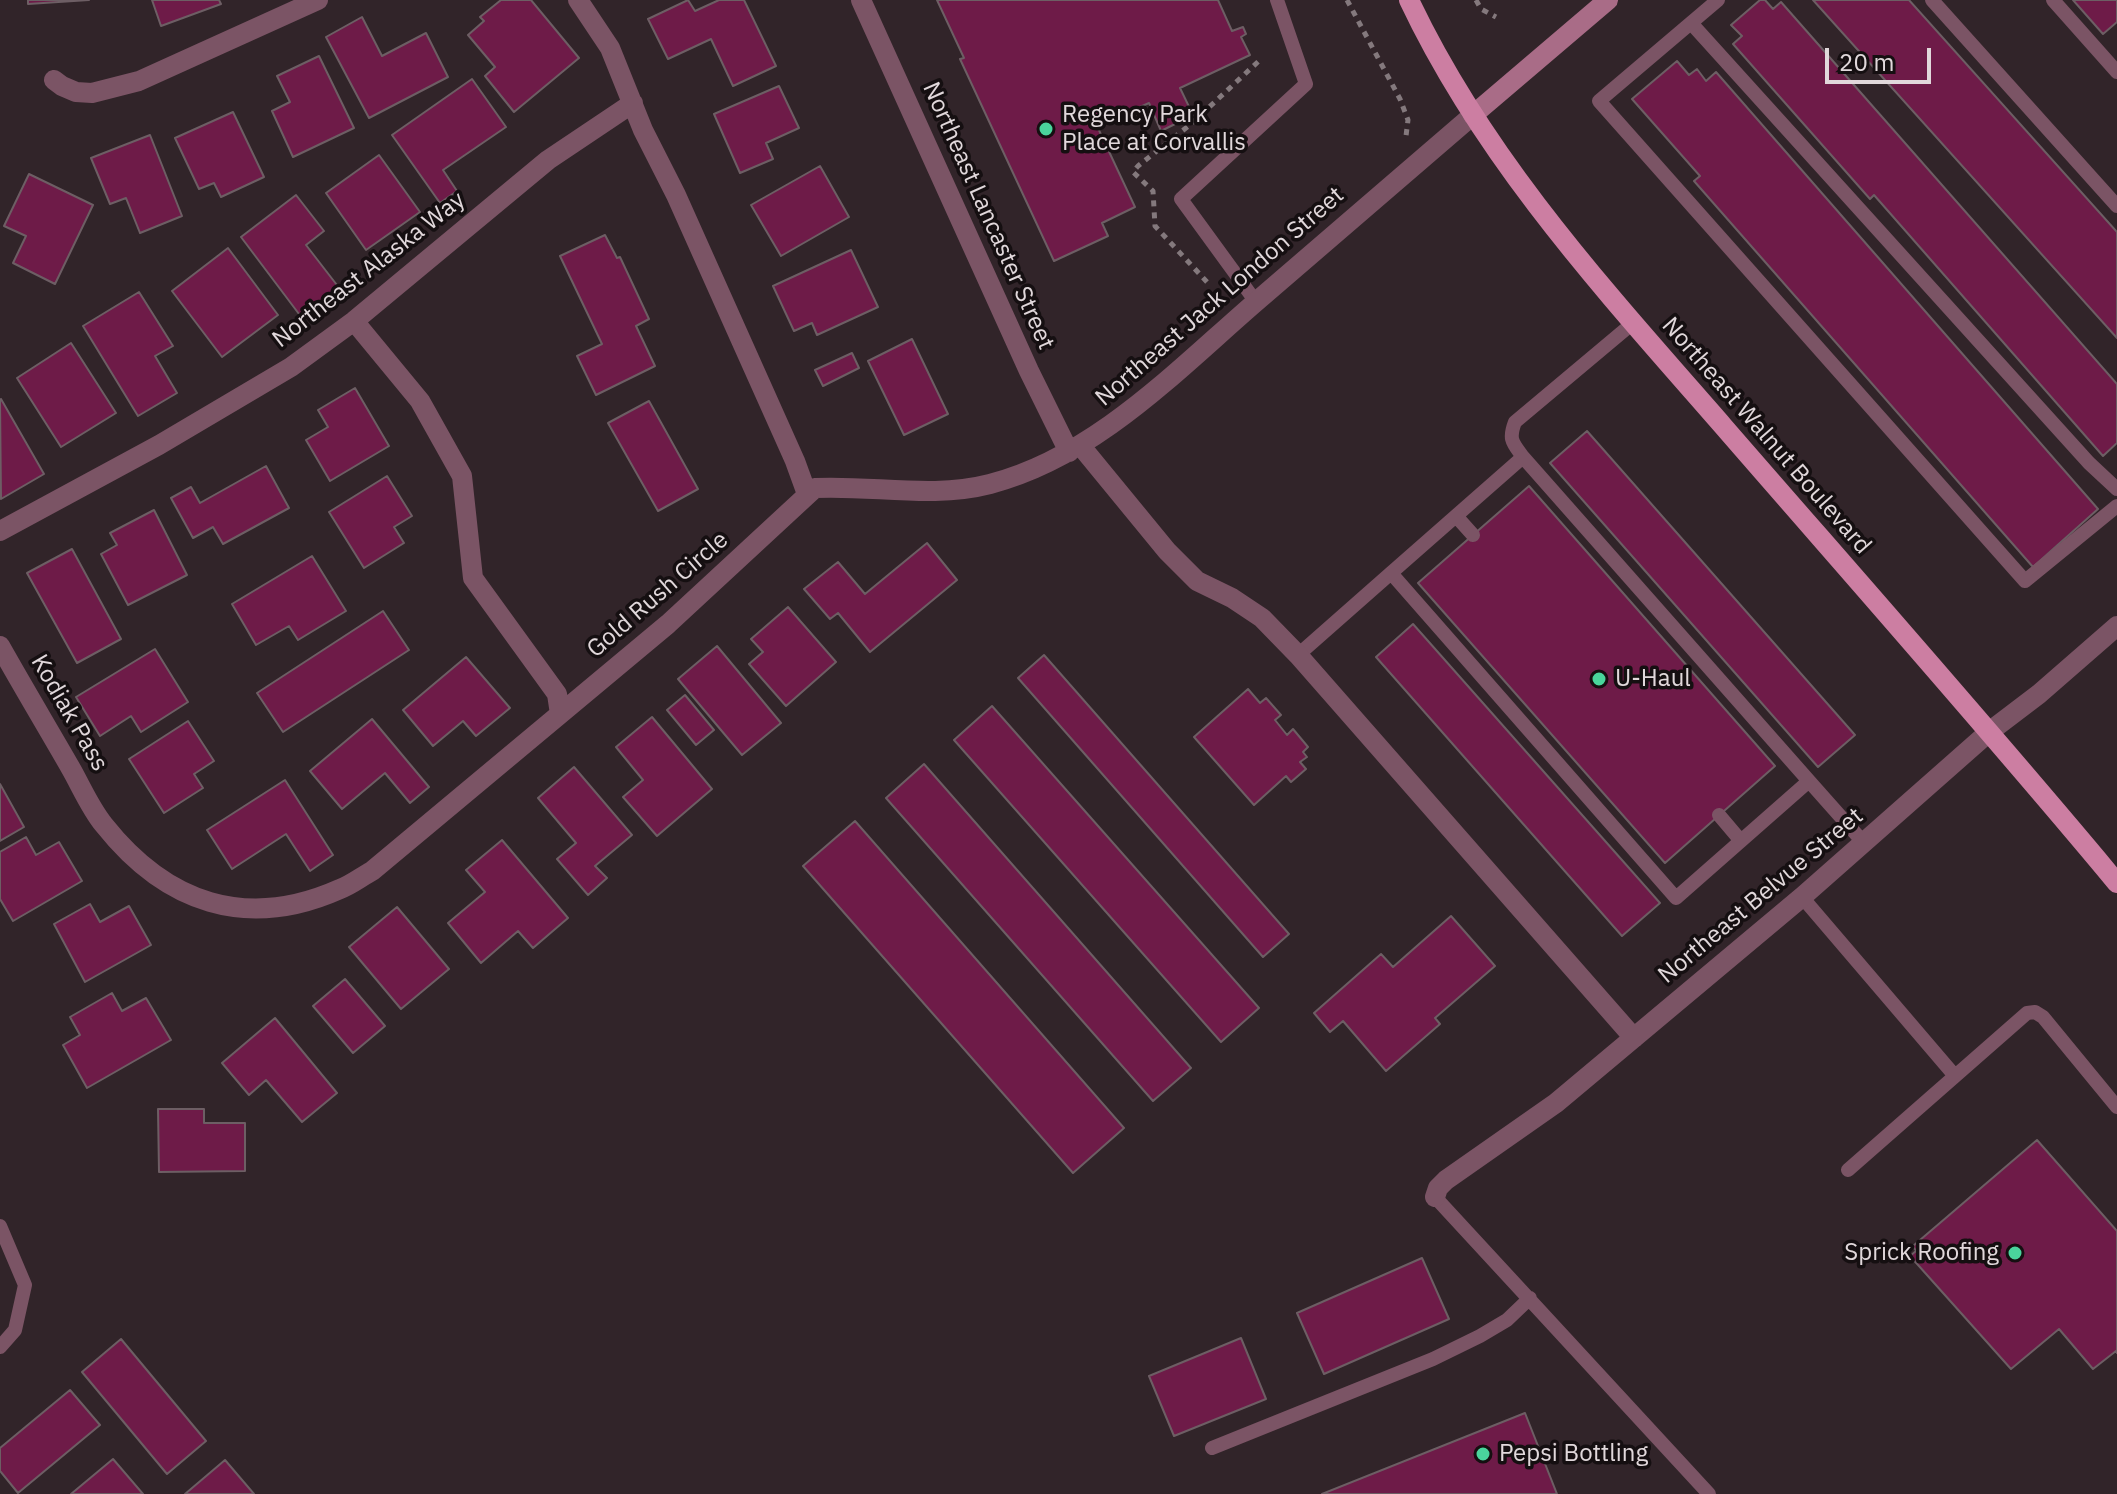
<!DOCTYPE html>
<html>
<head>
<meta charset="utf-8">
<style>
  body { margin:0 }
  #map { position:relative; width:2117px; height:1494px; overflow:hidden; background:#312429; font-family:"IBM Plex Sans",sans-serif }
  canvas { display:block }
  .scale { position:absolute; left:1825px; top:48px; width:106px; height:36px; box-sizing:border-box; border:4px solid #e1d8db; border-top:0; padding-left:10px; font-size:24px; line-height:28px; white-space:nowrap; color:#e1d8db; -webkit-text-stroke:6px #150f11; paint-order:stroke }
</style>
</head>
<body>
<div id="map">
<canvas width="2117" height="1494"></canvas>
<div class="scale">20 m</div>
</div>
<script>
const ctx = document.querySelector('canvas').getContext('2d');
ctx.lineJoin = 'round';
function fill(path, color) {
  ctx.fillStyle = color;
  ctx.fill(path, 'evenodd');
}
function strokePath(path, color, width, dash) {
  ctx.strokeStyle = color;
  ctx.lineWidth = width;
  ctx.lineCap = dash ? 'butt' : 'round';
  ctx.setLineDash(dash || []);
  ctx.stroke(path);
}
function drawText(font, color, halo, rows, align = 'center') {
  ctx.font = font + ' "IBM Plex Sans",sans-serif';
  ctx.lineWidth = 7;
  ctx.setLineDash([]);
  ctx.textBaseline = 'middle';
  ctx.strokeStyle = halo;
  ctx.fillStyle = color;
  for (const [text, x, y, turn = 0] of rows) {
    ctx.save();
    ctx.translate(x, y);
    ctx.rotate((+turn || 0) * Math.PI / 180);
    ctx.textAlign = isNaN(turn) ? turn : align;
    if (halo) ctx.strokeText(text, 0, 0);
    ctx.fillText(text, 0, 0);
    ctx.restore();
  }
}
const building = new Path2D(`
  M28 0H89L28 4Z
  M152 0H219L221 4 161 26Z
  M501 0H531L579 58 514 112 485 76 495 67 468 35 484 21 480 17Z
  M688 0 695 11 719 0H744L776 66 733 86 711 39 668 59 648 19Z
  M937 0H1218L1232 31 1243 27 1246 34 1241 37 1250 55 1180 88 1193 115 1161 131 1149 103 1097 126 1135 207 1102 223 1108 236 1054 261 960 59 964 58Z
  M1760 0H1765L1773 9 1781 2 2117 384V443L2103 456 1874 195 1870 199 1733 44 1742 36 1731 25Z
  M1813 0H1909L2117 232V338Z
  M2073 0H2117V22L2103 34Z
  M362 17 382 56 426 33 448 77 369 118 326 37Z
  M319 56 354 128 293 157 272 111 290 102 277 76Z
  M1677 61 1689 75 1697 69 1706 81 1716 72 2098 509 2033 567 1694 181 1700 176 1632 99Z
  M472 79 506 127 443 170 457 191 440 203 392 135Z
  M779 86 799 128 766 143 773 159 740 173 714 114Z
  M233 112 264 177 221 197 214 183 199 189 175 138Z
  M150 135 182 216 140 233 126 198 110 204 91 158Z
  M379 155 420 212 366 250 326 193Z
  M820 166 849 217 781 256 751 205Z
  M29 174 93 205 55 284 13 263 26 236 4 226Z
  M296 195 324 231 306 245 340 289 302 318 241 237Z
  M605 235 617 258 620 257 649 319 636 326 655 366 596 395 577 356 602 344 560 256Z
  M228 248 278 315 222 357 172 291Z
  M851 250 878 307 817 335 812 323 794 331 773 286Z
  M139 292 173 346 155 356 177 393 138 416 83 326Z
  M912 339 948 414 904 435 868 361Z
  M71 343 116 413 61 447 17 378Z
  M852 353 859 368 823 386 815 370Z
  M355 388 389 446 330 481 306 440 328 427 318 410Z
  M1 399 44 474 1 499 0 400Z
  M649 401 698 489 658 511 608 423Z
  M1587 431 1855 735 1818 767 1550 463Z
  M266 466 289 508 223 544 213 527 193 538 171 498 191 487 200 503Z
  M387 476 412 516 394 527 404 543 364 568 329 512Z
  M1529 486 1775 766 1665 863 1418 583Z
  M154 510 187 575 128 605 101 554 117 545 110 533Z
  M927 543 957 580 870 652 838 613 830 619 804 589 838 562 865 594Z
  M72 549 121 639 77 663 27 573Z
  M312 556 346 611 298 640 289 626 256 645 232 604Z
  M788 607 836 662 786 706 749 664 763 652 751 639Z
  M383 611 409 650 283 732 257 693Z
  M1413 624 1660 903 1622 936 1376 657Z
  M717 646 781 723 742 755 678 679Z
  M155 649 188 702 141 732 131 716 100 736 76 697Z
  M1044 655 1289 934 1263 957 1018 678Z
  M466 657 510 708 476 736 463 721 433 746 403 710Z
  M1248 689 1260 703 1266 698 1281 715 1275 720 1287 735 1293 729 1308 747 1303 752 1307 757 1300 762 1306 769 1291 782 1286 776 1254 805 1194 737Z
  M685 695 714 730 696 745 667 710Z
  M992 706 1259 1008 1221 1042 954 740Z
  M652 717 712 789 657 836 623 797 643 780 616 747Z
  M372 719 429 787 410 803 385 773 342 809 310 771Z
  M188 721 214 761 194 774 203 788 164 813 129 759Z
  M924 764 1191 1068 1153 1101 886 798Z
  M574 767 632 835 595 866 607 878 588 895 557 859 576 843 538 798Z
  M285 780 333 855 310 871 286 834 232 869 207 830Z
  M0 784 24 827 0 841Z
  M855 821 1124 1128 1073 1173 803 866Z
  M26 837 36 855 59 842 82 881 13 921 0 899V852Z
  M502 840 568 918 533 948 518 931 481 963 448 923 485 892 466 870Z
  M90 904 100 922 129 906 151 945 85 982 54 924Z
  M397 907 449 969 401 1009 349 947Z
  M1451 916 1495 966 1435 1018 1440 1024 1386 1071 1343 1021 1330 1032 1314 1013 1381 954 1393 967Z
  M345 979 385 1026 353 1053 313 1006Z
  M112 993 122 1011 146 998 171 1040 87 1088 63 1045 80 1035 70 1017Z
  M275 1018 337 1093 302 1122 266 1080 249 1095 222 1063Z
  M158 1109H204V1123H245V1171L159 1172Z
  M2037 1140 2117 1231V1353L2116 1351 2093 1369 2059 1329 2011 1369 1910 1256 1916 1251 1913 1246Z
  M1422 1258 1449 1319 1324 1374 1297 1313Z
  M1241 1338 1266 1399 1174 1436 1149 1376Z
  M121 1339 206 1441 167 1474 82 1372Z
  M70 1390 100 1425 18 1493 0 1471V1448Z
  M1525 1413 1557 1494H1322Z
  M113 1459 143 1494H71Z
  M225 1460 254 1494H185Z`);
const path = new Path2D(`
  M1347 0 1400 99 1408 120 1406 136
  M1476 0 1481 9 1496 17
  M1207 282 1155 226 1153 191 1133 172 1138 166 1191 124 1261 59`);
const lane = new Path2D(`
  M1718 0 1599 101 2025 581 2117 506
  M1932 0 2117 206
  M2053 0 2117 72
  M1691 23 2089 463 2117 489
  M1256 302 1181 199 1306 84 1277 0
  M1523 457C1513 443 1508 440 1515 422L1633 323
  M1456 516 1473 535
  M1298 655 1391 573 1676 898 1809 781 1523 457 1391 573
  M1809 781 1864 843
  M1719 815 1741 841
  M1802 897 1955 1076
  M1848 1170 2027 1013 2035 1012 2043 1017 2117 1107
  M1435 1197 1709 1494
  M0 1226 25 1285 15 1330 0 1347
  M1212 1448 1433 1359 1480 1336 1507 1320 1530 1298`);
const street = new Path2D(`
  M578 0 610 48 643 130 676 195 795 461 807 494
  M861 0 1029 371 1069 452
  M54 80 62 86 76 92 92 93 139 81 318 0
  M354 321 420 401 462 476 473 578 557 694 560 714
  M1080 445 1167 551 1197 581 1232 598 1262 618 1298 655 1634 1038
  M0 531 159 445 291 367 354 321 548 160 633 103
  M0 646C23 687 47 727 70 767 81 786 90 808 104 825 166 903 246 931 340 889 351 885 361 877 372 871L668 624 815 488C874 485 932 499 990 484 1095 457 1177 370 1257 301 1329 239 1401 177 1473 115
  M1435 1197 1438 1188 1446 1180 1556 1103 1802 897 1989 732 2039 694 2117 626`);
const secondary = new Path2D(`
  M1473 115 1608 0`);
const primary = new Path2D(`
  M1409 0C1485 161 1607 293 1723 426 1855 578 1988 728 2117 883`);
const markers = [
  [1046,129,8,"#4ad49c"],
  [1599,679,8,"#4ad49c"],
  [2015,1253,8,"#4ad49c"],
  [1483,1454,8,"#4ad49c"]
];
const poiNames = [
  ["Regency Park",1062,115],
  ["Place at Corvallis",1062,143],
  ["U-Haul",1615,679],
  ["Sprick Roofing",1999,1253,"right"],
  ["Pepsi Bottling",1499,1454]
];
const streetNames = [
  ["Northeast Lancaster Street",988,216,66],
  ["Northeast Alaska Way",369,270,-38],
  ["Northeast Jack London Street",1220,297,-41],
  ["Northeast Walnut Boulevard",1766,436,49],
  ["Gold Rush Circle",658,595,-41],
  ["Kodiak Pass",69,713,60],
  ["Northeast Belvue Street",1761,896,-40]
];
fill(building, '#6e1b48');
strokePath(building, '#6d5e64', 2);
strokePath(path, '#84797d', 5, [6, 6]);
strokePath(lane, '#7b5465', 14);
strokePath(street, '#7b5465', 20);
strokePath(secondary, '#a96c87', 20);
strokePath(primary, '#cc7ea2', 20);
for (const [x, y, r, color] of markers) {
  const dot = new Path2D();
  dot.arc(x, y, r, 0, 2 * Math.PI);
  ctx.fillStyle = color;
  ctx.fill(dot);
  strokePath(dot, '#150f11', 3);
}
drawText('24px', '#e1d8db', '#150f11', poiNames, 'left');
drawText('24px', '#e1d8db', '#150f11', streetNames);
</script>
</body>
</html>
